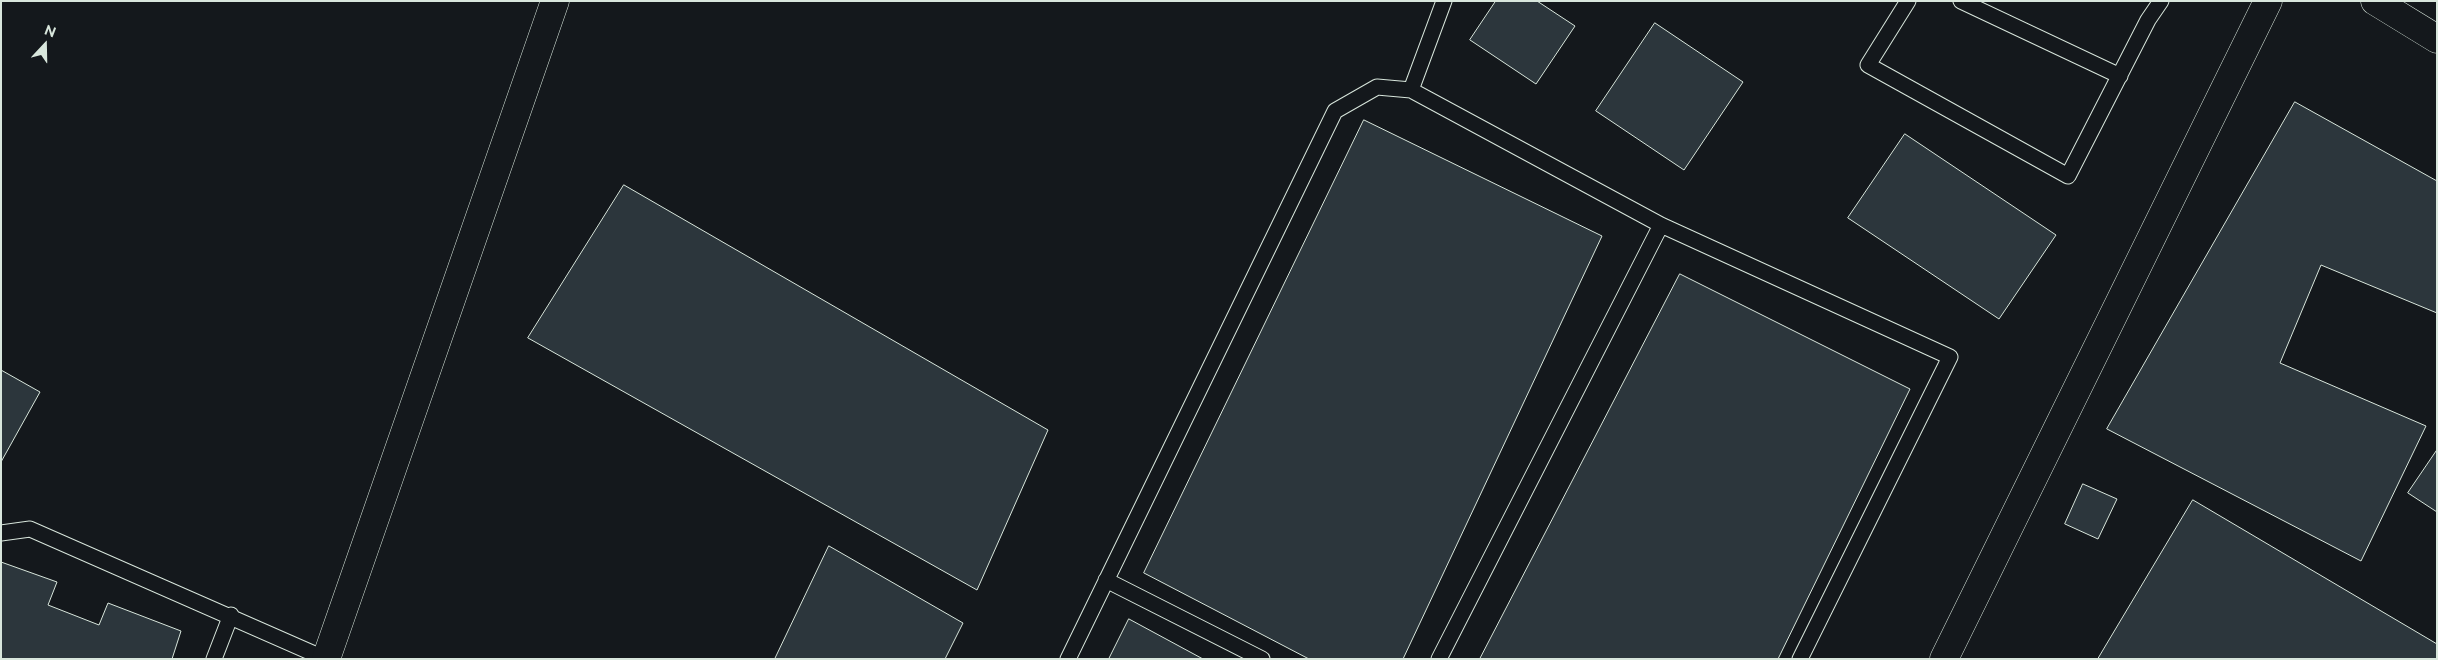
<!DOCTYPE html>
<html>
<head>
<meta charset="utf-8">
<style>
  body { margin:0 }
  #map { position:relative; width:2438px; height:660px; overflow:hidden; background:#14181c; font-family:Raleway,sans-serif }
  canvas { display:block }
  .frame { position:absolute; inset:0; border:2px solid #d8e6dc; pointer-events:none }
  .north { position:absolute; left:20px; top:20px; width:50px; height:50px; -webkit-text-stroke:4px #14181c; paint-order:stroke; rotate:21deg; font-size:14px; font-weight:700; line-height:20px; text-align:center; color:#d8e6dc }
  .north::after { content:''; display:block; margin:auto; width:18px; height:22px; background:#d8e6dc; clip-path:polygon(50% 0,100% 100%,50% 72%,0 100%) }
</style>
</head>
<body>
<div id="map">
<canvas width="2438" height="660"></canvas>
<div class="frame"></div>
<div class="north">N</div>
</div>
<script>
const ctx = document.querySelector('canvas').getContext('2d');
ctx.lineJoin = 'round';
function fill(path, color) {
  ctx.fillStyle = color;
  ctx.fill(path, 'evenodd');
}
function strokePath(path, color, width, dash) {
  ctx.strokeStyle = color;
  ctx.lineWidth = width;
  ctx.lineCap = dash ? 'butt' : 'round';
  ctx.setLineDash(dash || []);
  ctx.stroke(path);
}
const building = new Path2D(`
  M1496 1H1537L1575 26 1536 84 1470 40Z
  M1655 23 1743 82 1684 170 1596 111Z
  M2295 102 2437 181V313L2321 265 2280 363 2426 426 2361 561 2107 429Z
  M1364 120 1602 236 1403 659H1309L1144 573Z
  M1905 134 2056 235 1999 319 1848 218Z
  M624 185 1048 430 977 590 528 338Z
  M1680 274 1910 389 1778 659H1480Z
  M1 370 40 392 1 462Z
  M2437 450V512L2408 493Z
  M2083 484 2117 499 2098 539 2065 524Z
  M2193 500 2437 644V659H2098Z
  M829 546 963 623 945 659H775Z
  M1 562 57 582 48 605 99 625 108 603 181 631 172 659H1Z
  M1129 619 1203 659H1109Z`);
const lane = new Path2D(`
  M1444 1 1411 90 1661 225 1950 357 1800 659
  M1908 1 1868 65 2068 176 2148 20 2161 1
  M1961 1 2120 76
  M1 533 30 529 326 659
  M1106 580 1262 659
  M214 659 231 615
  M1068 659 1335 111 1377 87 1411 90
  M1439 659 1661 225`);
const street = new Path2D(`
  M1944 659 2268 1`);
const secondary = new Path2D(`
  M2375 1 2437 39
  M326 659 555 1`);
fill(building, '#2c363c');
strokePath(building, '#d8e6dc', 1);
strokePath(lane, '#d8e6dc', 17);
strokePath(street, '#d8e6dc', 29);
strokePath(secondary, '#d8e6dc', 29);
strokePath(lane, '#14181c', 15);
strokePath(street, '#14181c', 28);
strokePath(secondary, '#14181c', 28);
</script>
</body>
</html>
